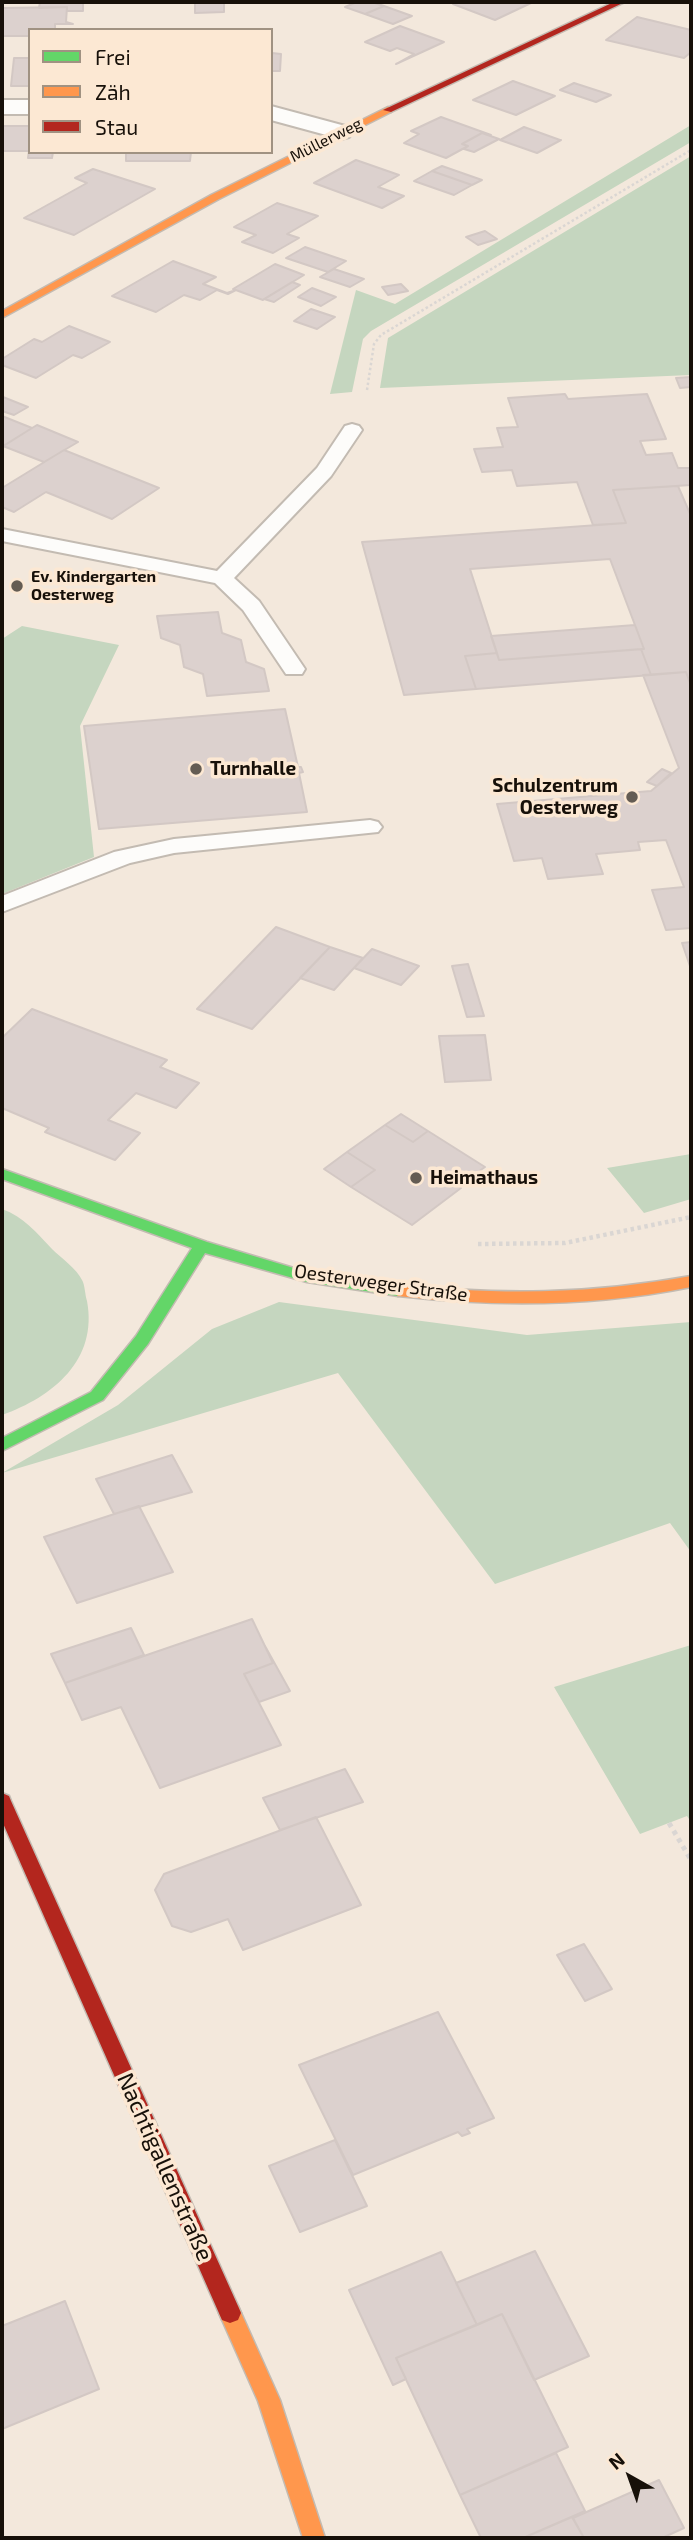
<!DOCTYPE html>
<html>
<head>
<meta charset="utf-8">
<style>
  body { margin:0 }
  #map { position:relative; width:693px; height:2540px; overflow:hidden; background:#f3e8dc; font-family:"Exo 2",sans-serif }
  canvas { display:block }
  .frame { position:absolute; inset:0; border:4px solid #171009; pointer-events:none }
  .legend { position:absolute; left:28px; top:28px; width:245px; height:126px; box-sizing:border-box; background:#fce8d3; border:2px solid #a09282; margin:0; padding:9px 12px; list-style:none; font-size:21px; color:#171009 }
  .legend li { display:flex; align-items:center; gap:14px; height:35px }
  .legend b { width:35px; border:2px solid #a09282 }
  .north { position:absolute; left:595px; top:2442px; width:70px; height:70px; -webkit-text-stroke:5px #fce8d3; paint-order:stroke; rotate:320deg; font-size:19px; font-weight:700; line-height:28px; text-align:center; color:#171009 }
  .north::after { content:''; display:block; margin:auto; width:24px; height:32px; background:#171009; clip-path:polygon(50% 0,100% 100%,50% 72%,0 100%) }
</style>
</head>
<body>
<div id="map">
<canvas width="693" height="2540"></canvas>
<div class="frame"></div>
<ul class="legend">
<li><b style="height:9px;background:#63d668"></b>Frei</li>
<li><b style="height:9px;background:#ff974d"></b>Zäh</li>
<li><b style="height:9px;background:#b3261e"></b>Stau</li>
</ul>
<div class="north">N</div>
</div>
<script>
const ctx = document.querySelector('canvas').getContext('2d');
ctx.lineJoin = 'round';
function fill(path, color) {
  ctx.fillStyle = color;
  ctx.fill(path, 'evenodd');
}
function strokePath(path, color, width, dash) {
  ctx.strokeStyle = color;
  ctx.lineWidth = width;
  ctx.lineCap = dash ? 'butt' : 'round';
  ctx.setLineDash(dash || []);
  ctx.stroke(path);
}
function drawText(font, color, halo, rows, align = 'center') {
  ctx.font = font + ' "Exo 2",sans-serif';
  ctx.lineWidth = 7;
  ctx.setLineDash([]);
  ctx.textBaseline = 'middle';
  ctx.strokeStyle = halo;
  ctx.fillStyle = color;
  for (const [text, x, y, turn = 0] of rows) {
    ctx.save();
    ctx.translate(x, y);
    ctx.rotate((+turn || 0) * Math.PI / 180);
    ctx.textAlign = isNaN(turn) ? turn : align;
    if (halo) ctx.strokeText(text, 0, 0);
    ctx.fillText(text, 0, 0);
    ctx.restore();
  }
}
const green = new Path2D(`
  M691 125V142L371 331 363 339 352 392 330 394 356 290 395 304Z
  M691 156V375L380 388 388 338Z
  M22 626 119 645 80 726 94 857 2 894V639Z
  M691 1154V1199L644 1213 607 1168Z
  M2 1209C24 1217 36 1232 52 1249 61 1258 77 1269 82 1280 85 1285 85 1295 87 1301 98 1360 53 1397 2 1415Z
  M279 1302 527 1335 691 1322V1552L670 1523 495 1584 338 1373 2 1473 118 1405 212 1329Z
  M691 1645V1822L687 1816 640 1834 554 1687Z`);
const building = new Path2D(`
  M40 2H83V11H67V7L39 8Z
  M195 2H224V12L195 13Z
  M357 2H372L384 6 365 14 345 7Z
  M458 2H527L531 3 495 20 453 4Z
  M384 6 412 16 393 24 365 14Z
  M67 7 66 22 73 24H55V30H30V36H2V8Z
  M637 17 691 30V52L684 58 606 40Z
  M400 26 444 42 396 64 414 54 397 48 390 51 365 42Z
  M272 53 281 54 280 71H271Z
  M14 58H30V86H11Z
  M513 81 555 96 516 115 473 100Z
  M574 83 611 95 596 102 560 90Z
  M441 117 491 135 482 133 462 144 468 146 446 158 404 143 419 134 411 131Z
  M2 126H30V151H2Z
  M524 127 560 140H561L537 153 500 140Z
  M482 133 499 139 474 152 464 149 468 146 462 144Z
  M29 151 30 152H53L52 158H28Z
  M126 152H191L190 161H126Z
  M356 160 399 175 378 187 404 196 382 208 314 183Z
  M442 166 482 180 472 185 432 171Z
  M93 169 155 189 74 235 24 218 87 183 75 178Z
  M432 171 472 185 454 195 414 181Z
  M277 203 318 216 287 234 299 238 273 253 242 242 256 235 234 227Z
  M485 231 497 239 478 245 466 237Z
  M305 247 346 261 328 272 286 258Z
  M173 261 216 277 203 284 227 293 236 290 228 294 217 290 200 300 184 295 156 312 112 296Z
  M275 264 304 275 263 300 233 289Z
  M334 269 364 279 350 287 320 277Z
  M292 282 300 285 274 302 264 299Z
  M401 284 408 291 388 295 382 287Z
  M312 288 336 297 321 306 298 297Z
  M311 309 335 317 317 329 294 321Z
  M69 326 110 342 82 358 73 355 36 378 2 365V359L34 339 42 342Z
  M691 377V387L680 388 676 378Z
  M565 394 568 399 647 394 666 439 640 441 646 455 672 453 678 468H691V485L613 490 626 523 593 525 577 482 517 486 512 470 482 472 474 449 503 447 497 428 518 427 508 398Z
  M3 397 28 407 14 415 2 411Z
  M2 416 32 428 2 447Z
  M37 425 78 442 44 462 3 446Z
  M64 450 159 488 112 519 46 492 14 512 2 507V488Z
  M678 486 691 516V686L686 672 651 675 641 649H644L610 559 470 569 497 653 465 656 476 689 404 695 362 542 626 523 613 490Z
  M218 612 222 633 241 640 246 662 264 669 269 691 207 696 203 674 184 667 180 645 161 638 157 616Z
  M635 625 644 649 499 660 491 636Z
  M641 649 651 675 476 689 465 656 497 653 499 660Z
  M686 672 691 686V928L666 930 652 890 684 887 666 840 638 842 640 850 596 854 603 874 548 879 542 858 514 861 497 804 651 791 679 768 643 675Z
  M285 709 298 767H301L303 772 299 773 307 812 99 829 84 726Z
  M662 769 671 773 657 786 647 782Z
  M276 927 330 947 252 1029 197 1009Z
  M691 942V969L682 943Z
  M330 947 363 958 334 990 300 978Z
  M372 949 419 966 401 985 354 968Z
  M468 964 484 1016 467 1017 452 966Z
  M32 1009 167 1060 160 1067 199 1083 176 1108 136 1093 108 1120 140 1133 115 1160 45 1132 49 1128 2 1108V1038Z
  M485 1035 491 1080 445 1082 439 1036Z
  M401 1114 428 1131 413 1142 385 1125Z
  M385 1125 413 1142 428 1131 485 1167 458 1186 461 1188 412 1225 351 1187 375 1170 347 1152Z
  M347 1152 375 1170 351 1187 324 1169Z
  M172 1455 192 1492 114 1514 96 1479Z
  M139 1506 173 1572 77 1603 44 1537Z
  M252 1619 273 1663 244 1674 281 1745 160 1788 121 1707 82 1720 65 1683Z
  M131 1628 144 1655 65 1683 51 1654Z
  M265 1646 290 1691 259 1702 244 1674 273 1663Z
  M345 1769 363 1802 280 1830 263 1798Z
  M316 1817 361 1905 243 1950 228 1919 191 1932 172 1926 155 1890 164 1874Z
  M584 1944 612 1989 585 2001 557 1955Z
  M438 2012 494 2118 467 2129 470 2133 462 2136 458 2132 353 2175 299 2065Z
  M335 2140 367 2206 300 2232 269 2166Z
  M535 2251 589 2356 534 2380 502 2314 477 2325 456 2283Z
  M441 2252 477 2325 396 2358 406 2379 393 2385 349 2290Z
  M65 2301 99 2389 2 2429V2326Z
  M502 2314 568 2447 460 2495 396 2358Z
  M556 2453 585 2511 523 2538H481L460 2495Z
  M659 2480 684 2528 662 2538H584L573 2518Z
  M572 2517 584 2538H523Z`);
const pathFar2 = new Path2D(`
  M367 390 374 344 381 335 691 150`);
const pathFar1 = new Path2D(`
  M478 1244 565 1243 691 1217`);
const path = new Path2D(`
  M669 1823 691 1860`);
const lane = new Path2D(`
  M352 424 359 426 362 430 331 476 234 578 259 601 305 669 302 674H286L243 610 215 583 2 541V529L217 571 317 468 345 426Z
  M370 820 378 822 382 827 378 832 174 853 130 863 2 912V896L114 852 174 839Z`);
const street = new Path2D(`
  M2 100H30V114H2Z
  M271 106 349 127 353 132 349 137 341 139 271 120Z`);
const fast = new Path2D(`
  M2 1169 207 1242 307 1272 398 1284 406 1290 398 1296 307 1282 205 1253 148 1344 103 1400 2 1451V1438L91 1392 136 1336 192 1248 2 1179Z`);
const slow = new Path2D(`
  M388 107 393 110 391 112 219 199 2 318V311L211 195Z
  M691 1276V1287C593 1307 497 1307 398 1296L390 1290 398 1284C499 1296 591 1294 691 1276Z
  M230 2303 238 2306 280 2400 325 2538H303L258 2401 219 2313 222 2306Z`);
const jam = new Path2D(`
  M614 2H625L391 112 383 110Z
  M2 1793 9 1796 11 1801 238 2306 241 2313 238 2320 230 2323 222 2320 2 1821Z`);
const markers = [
  [17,586,7,"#645c53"],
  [196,769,7,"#645c53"],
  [632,797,7,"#645c53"],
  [416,1178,7,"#645c53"]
];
const farStreetnames = [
  ["Müllerweg",326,140,-27]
];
const farPoinames = [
  ["Ev. Kindergarten",31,577],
  ["Oesterweg",31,595]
];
const poiNames = [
  ["Turnhalle",210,769],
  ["Schulzentrum",618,786,"right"],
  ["Oesterweg",618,808,"right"],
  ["Heimathaus",430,1178]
];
const streetNames = [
  ["Oesterweger Straße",381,1283,8]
];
const nearStreetnames = [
  ["Nachtigallenstraße",165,2167,66]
];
fill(green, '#c5d6bf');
fill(building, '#dcd1ce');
strokePath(building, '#d3c8c4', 2);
strokePath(lane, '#c3bbb2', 4);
strokePath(street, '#c3bbb2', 4);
strokePath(fast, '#c3bbb2', 3);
strokePath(slow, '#c3bbb2', 3);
strokePath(jam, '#c3bbb2', 3);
strokePath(pathFar2, '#dad6d3', 2.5, [2.5, 2.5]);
strokePath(pathFar1, '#dad6d3', 4.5, [3.5, 3.5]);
strokePath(path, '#dad6d3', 5, [4.5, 4.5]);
fill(lane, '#fdfcfa');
fill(street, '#fdfcfa');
fill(fast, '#63d668');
fill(slow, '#ff974d');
fill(jam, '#b3261e');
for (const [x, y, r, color] of markers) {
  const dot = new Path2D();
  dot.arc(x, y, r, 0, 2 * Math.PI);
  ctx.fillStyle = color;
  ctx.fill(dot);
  strokePath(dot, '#fce8d3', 2.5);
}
drawText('16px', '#171009', '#fce8d3', farStreetnames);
drawText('bold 16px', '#171009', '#fce8d3', farPoinames, 'left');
drawText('bold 19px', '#171009', '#fce8d3', poiNames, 'left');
drawText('19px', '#171009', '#fce8d3', streetNames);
drawText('23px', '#171009', '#fce8d3', nearStreetnames);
</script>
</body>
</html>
